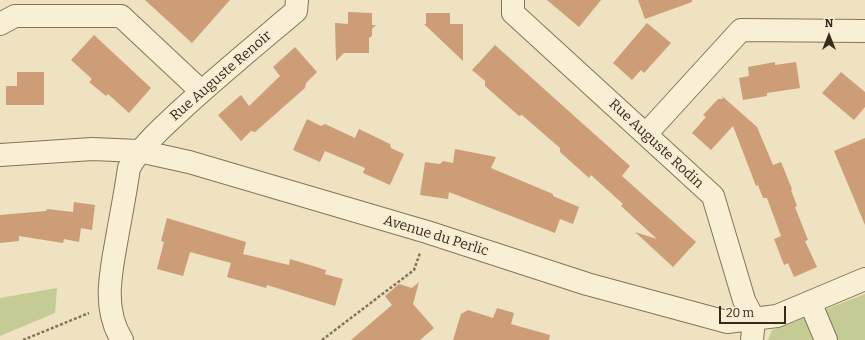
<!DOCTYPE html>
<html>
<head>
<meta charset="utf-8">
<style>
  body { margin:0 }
  #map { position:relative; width:865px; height:340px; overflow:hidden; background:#eee2c1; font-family:Bitter,serif }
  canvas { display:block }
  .north { position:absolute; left:809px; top:16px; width:40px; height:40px; -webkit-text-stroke:3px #f5ecd1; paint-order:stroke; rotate:0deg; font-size:11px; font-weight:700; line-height:16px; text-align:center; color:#372a1d }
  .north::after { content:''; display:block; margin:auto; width:14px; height:18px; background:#372a1d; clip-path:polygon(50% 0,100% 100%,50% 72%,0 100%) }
  .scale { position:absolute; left:719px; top:306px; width:67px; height:18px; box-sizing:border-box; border:2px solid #372a1d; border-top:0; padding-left:5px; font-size:12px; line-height:14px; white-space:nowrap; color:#372a1d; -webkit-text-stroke:3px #f5ecd1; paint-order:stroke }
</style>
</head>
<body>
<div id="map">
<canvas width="865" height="340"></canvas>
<div class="north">N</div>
<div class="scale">20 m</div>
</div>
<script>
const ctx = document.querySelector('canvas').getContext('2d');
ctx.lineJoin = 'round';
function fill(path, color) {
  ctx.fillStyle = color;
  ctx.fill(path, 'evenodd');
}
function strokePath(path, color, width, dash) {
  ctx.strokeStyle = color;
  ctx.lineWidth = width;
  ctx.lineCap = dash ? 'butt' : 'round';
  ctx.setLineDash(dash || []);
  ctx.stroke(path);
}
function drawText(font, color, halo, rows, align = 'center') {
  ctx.font = font + ' Bitter,serif';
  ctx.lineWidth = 3.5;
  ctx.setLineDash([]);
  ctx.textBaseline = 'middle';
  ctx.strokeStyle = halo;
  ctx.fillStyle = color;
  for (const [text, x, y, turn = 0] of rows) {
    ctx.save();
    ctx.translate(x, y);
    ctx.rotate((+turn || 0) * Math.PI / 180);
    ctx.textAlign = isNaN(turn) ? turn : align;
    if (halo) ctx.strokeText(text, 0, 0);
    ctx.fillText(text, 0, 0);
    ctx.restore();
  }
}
const green = new Path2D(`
  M57 288 55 313 0 336V298Z
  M865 294V340H768L772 330Z`);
const building = new Path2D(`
  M145 0H230L192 43Z
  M547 0H601L579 27Z
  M638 0H692V2L645 19Z
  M348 12 372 13V25H376L372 29V36L369 38V53H344L336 61 335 23 348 24Z
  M426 13H450V24H463V61L424 24H426Z
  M647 23 671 43 644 73 641 70 632 80 613 63Z
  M94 35 151 88 129 113 108 94 106 96 89 82 92 79 71 60Z
  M495 45 630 166 622 176 696 242 673 267 635 232 657 239 621 206 623 204 591 175 589 178 560 152V148L522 115 519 116 485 86V81L472 70Z
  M295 47 317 72 306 83 305 88 255 132 251 131 241 141 218 115 241 95 249 106 280 76 273 67Z
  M775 62V65L796 62 800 88 767 93V96L743 100 739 78 749 76 748 67Z
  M17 72H44V105H6V86H17Z
  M841 72 865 92V107L854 120 822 93Z
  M722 96 757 127 773 165 781 162 792 189 791 190 797 206 795 207 808 240 805 241 817 267 794 277 788 263 784 265 774 239 781 236 767 198H763L758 185 756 186 733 126 711 150 692 133 706 117 703 115 718 99H723Z
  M307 119 321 126 325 124 355 138 359 129 390 144 391 148 404 154 390 185 363 173 365 168 325 151 320 162 293 150Z
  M865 138V225L834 151Z
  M455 149 496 157 491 168 553 194V196L579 207 573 224 560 219 555 233 449 192 448 199 420 195 425 162 440 164 443 161 453 163Z
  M74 202 95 205 92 230 81 228 79 242 64 239 63 243 19 236V241L0 243V215L46 211 47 209 73 212Z
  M167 218 246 242 243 254 289 265 290 259 326 270 325 274 343 279 335 306 267 285 266 288 227 277 231 263 190 252 183 276 157 269 164 242 161 241Z
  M419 282 413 304 434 328 420 340H351L392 305 385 296 399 284 412 288Z
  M497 308 514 313 511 324 550 335 549 340H453L461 314 468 310 493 318Z`);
const path = new Path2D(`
  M23 340 89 313
  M322 340 414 270 420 253`);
const minor = new Path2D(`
  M513 0V13L713 196 744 300 754 320 752 340
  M0 24 15 16H121L201 91
  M646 134 741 30 865 31
  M0 155 92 149 139 151 189 162 427 232 587 284 727 322 777 316 865 279
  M810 302 826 340
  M122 340C101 307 112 268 118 232 122 210 126 189 129 168 142 145 161 129 180 111 218 76 257 44 296 11L297 0`);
const streetNames = [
  ["Rue Auguste Renoir",221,76,-41],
  ["Rue Auguste Rodin",656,144,43],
  ["Avenue du Perlic",436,236,17]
];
fill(green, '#c4cb95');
fill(building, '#cc9d77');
strokePath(minor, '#877359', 24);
strokePath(path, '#877359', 2.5, [3, 2]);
strokePath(minor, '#f9efd4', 22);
drawText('14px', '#372a1d', '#f5ecd1', streetNames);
</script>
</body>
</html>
